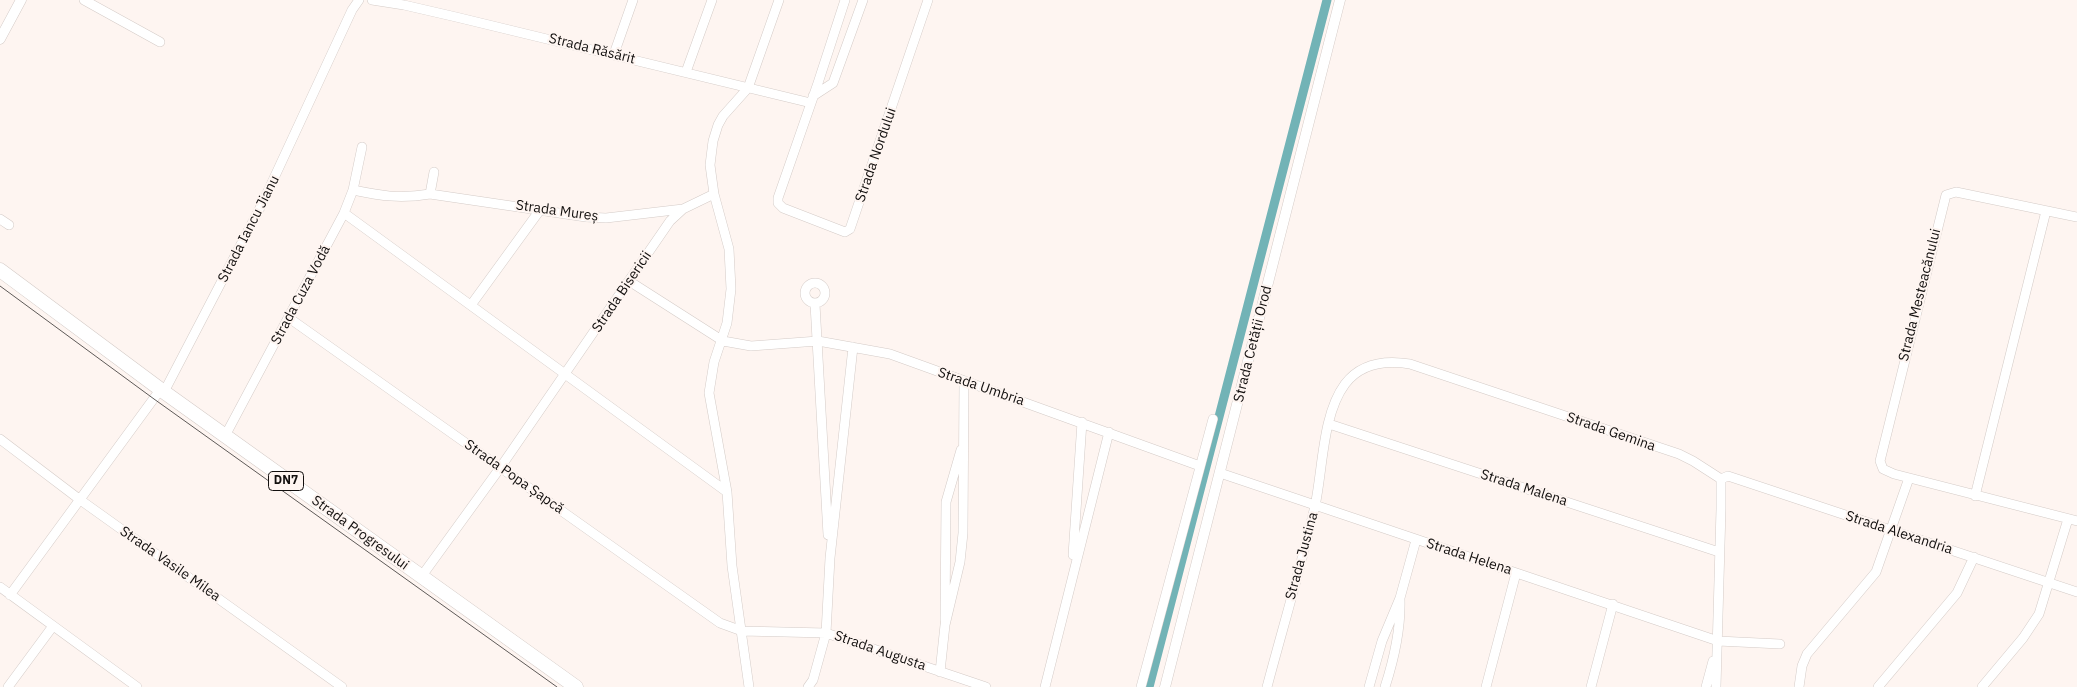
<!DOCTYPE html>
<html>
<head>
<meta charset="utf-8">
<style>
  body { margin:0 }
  canvas { display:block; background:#fef5f1 }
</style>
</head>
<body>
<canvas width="2077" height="687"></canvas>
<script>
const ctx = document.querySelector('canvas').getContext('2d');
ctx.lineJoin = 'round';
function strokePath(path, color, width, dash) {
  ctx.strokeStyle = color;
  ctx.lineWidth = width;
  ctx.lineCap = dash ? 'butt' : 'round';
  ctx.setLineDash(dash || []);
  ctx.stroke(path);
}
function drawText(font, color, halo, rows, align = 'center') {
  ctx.font = font + ' "IBM Plex Sans",sans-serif';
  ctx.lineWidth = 4;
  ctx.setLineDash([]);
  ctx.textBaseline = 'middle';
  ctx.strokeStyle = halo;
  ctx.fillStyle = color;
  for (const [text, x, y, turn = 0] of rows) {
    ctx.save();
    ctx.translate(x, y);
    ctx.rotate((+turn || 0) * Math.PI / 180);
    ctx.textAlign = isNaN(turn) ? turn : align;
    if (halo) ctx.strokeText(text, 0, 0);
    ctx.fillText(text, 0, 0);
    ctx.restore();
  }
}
const canal = new Path2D(`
  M1149 687 1327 0`);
const minor = new Path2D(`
  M84 0 160 42
  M372 0 404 5 456 17 811 103
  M845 0 818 83 778 198V203L783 208 845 232 850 229 928 0
  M614 54 633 0
  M686 72 712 0
  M813 96 833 83 863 0
  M353 190C382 196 400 199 430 194L586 217 606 218 683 209
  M430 194 434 172
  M344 213 727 492
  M2077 217 1956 192 1946 195 1880 461 1883 469 1894 474 2077 521
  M0 219 9 225
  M629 281 723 341 751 346 818 341 890 354 1200 466
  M805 293a10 10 0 1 1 20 0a10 10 0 1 1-20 0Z
  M815 304 828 535
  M471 305 540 210
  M289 318 720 623 742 631 826 633 986 687
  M164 392 262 204 352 10 359 0
  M1329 424 1719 552
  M225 436 344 213 353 190 362 147
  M0 439 79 499 342 687
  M1220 473 1718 641 1780 644
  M1721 479 1728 476 2077 592
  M1975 496 2046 211
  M1073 555 1082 422
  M421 577 500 468 670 221 683 209 714 194
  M0 587 137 687
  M10 595 160 390
  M945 620 946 502 961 450
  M940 672 945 625 960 562 963 533 964 381
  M8 687 53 626
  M749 687 732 566 727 492 709 393 714 362 727 323 731 289 729 249 714 194 710 165 713 141 718 125 723 116 748 88 779 0
  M808 687 813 680 826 633 830 558 853 347
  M1045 687 1109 432
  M1141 687 1213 419
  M1267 687C1283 627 1301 567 1315 506 1323 469 1322 415 1345 384 1361 363 1385 360 1410 364L1679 454 1693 461 1721 479
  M1369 687 1382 641 1400 598 1416 540
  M1385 687C1394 659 1401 629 1400 599
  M1486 687 1516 573
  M1591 687 1613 604
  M1706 687 1713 661
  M1716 687 1721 509V479
  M1799 687 1802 666 1807 654 1876 572 1909 478
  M1878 687 1957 593 1974 557
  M1982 687 2023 638 2039 614 2068 519`);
const tertiary = new Path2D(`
  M0 39 21 0
  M1165 687 1340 0`);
const primary = new Path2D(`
  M0 270 164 392 576 687`);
const tram = new Path2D(`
  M0 286 154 399 557 687`);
const shields = [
  [286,481,35]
];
const shieldNames = [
  ["DN7",286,481]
];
const streetNames = [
  ["Strada Răsărit",592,49,14],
  ["Strada Nordului",876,155,-71],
  ["Strada Mureș",557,211,8],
  ["Strada Iancu Jianu",249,229,-63],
  ["Strada Bisericii",622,292,-56],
  ["Strada Cuza Vodă",301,295,-62],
  ["Strada Mesteacănului",1920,295,-76],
  ["Strada Cetății Orod",1253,344,-76],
  ["Strada Umbria",981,387,19],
  ["Strada Gemina",1611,432,19],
  ["Strada Popa Șapcă",514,477,35],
  ["Strada Malena",1524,488,18],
  ["Strada Progresului",360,533,36],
  ["Strada Alexandria",1899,533,18],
  ["Strada Justina",1302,556,-75],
  ["Strada Helena",1469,557,18],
  ["Strada Vasile Milea",170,564,35],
  ["Strada Augusta",880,651,19]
];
strokePath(canal, '#72b3b6', 9);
strokePath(minor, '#d4cbc7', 10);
strokePath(tertiary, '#d4cbc7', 11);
strokePath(primary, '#d4cbc7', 15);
strokePath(minor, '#fff', 9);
strokePath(tertiary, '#fff', 10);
strokePath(primary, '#fff', 14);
strokePath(tram, '#5e5a58', 1);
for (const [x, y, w] of shields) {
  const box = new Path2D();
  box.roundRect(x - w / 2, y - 9.5, w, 19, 4);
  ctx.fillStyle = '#fef5f1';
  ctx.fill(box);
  strokePath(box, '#120f0e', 1);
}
drawText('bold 12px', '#120f0e', null, shieldNames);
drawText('14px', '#120f0e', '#fef5f1', streetNames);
</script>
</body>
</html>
